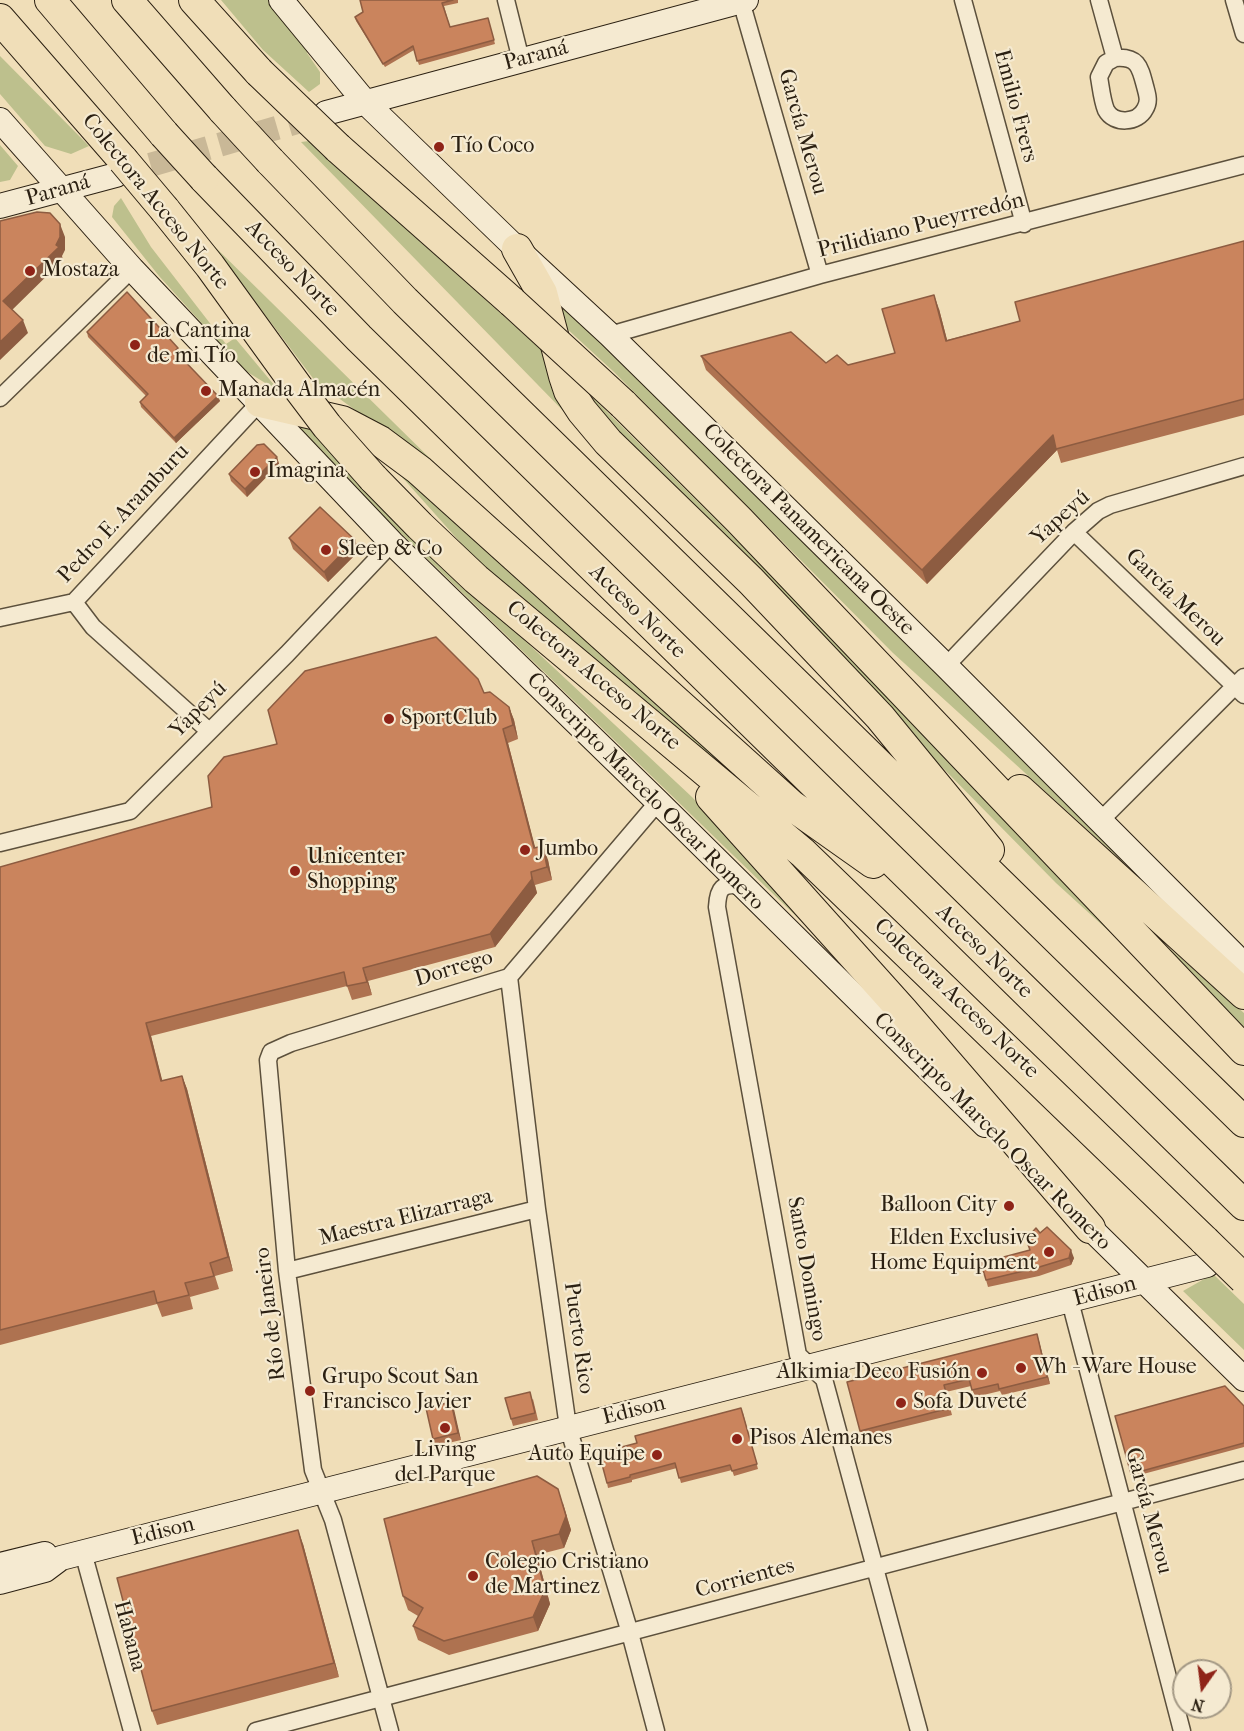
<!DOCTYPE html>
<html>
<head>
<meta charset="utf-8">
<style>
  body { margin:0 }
  #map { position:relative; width:1244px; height:1731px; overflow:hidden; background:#f0deb8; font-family:"IM FELL French Canon",serif }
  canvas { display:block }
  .north { position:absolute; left:1172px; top:1659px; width:60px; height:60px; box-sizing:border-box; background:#f5ead1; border:2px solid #a49985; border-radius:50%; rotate:194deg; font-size:16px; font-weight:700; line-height:24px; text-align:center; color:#2b2012 }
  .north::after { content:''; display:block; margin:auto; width:21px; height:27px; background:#8f2418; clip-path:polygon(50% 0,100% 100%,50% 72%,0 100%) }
</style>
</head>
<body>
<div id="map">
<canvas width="1244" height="1731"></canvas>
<div class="north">N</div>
</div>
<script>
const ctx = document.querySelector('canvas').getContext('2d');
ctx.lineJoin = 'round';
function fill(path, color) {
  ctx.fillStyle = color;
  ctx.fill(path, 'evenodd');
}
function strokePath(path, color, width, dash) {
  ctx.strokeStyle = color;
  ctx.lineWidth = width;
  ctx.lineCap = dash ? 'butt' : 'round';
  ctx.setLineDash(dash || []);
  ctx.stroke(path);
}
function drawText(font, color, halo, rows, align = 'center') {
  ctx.font = font + ' "IM FELL French Canon",serif';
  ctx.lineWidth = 4.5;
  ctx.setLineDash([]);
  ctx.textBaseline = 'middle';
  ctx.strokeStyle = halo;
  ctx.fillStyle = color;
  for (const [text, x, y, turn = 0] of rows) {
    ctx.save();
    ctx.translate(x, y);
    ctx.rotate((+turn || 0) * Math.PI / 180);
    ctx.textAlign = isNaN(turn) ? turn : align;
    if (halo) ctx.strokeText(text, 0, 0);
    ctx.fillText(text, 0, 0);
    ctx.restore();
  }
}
const green = new Path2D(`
  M221 0H268L309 47 307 53 320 72V84L309 92 263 50Z
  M0 56 89 146 71 154 45 146 0 94Z
  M309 141 547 355 577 425 301 142Z
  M0 145 18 166 10 180 0 182Z
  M121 198 151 247 226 344 235 338 280 392 244 370 159 276 112 217 114 206Z
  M211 243 510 537 391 436 315 381Z
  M561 296 1242 970 893 653 614 372 564 326Z
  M582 387 812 615 1145 964 1056 883 625 445Z
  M304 417 429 551 692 797 863 981 283 419Z
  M384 457 818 849 477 561Z
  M1139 922 1244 1013V1027Z
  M1213 1274 1244 1304V1350L1183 1291Z`);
const secondaryTunnel = new Path2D(`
  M116 175 321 115`);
const street = new Path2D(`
  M506 0 521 60
  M963 0 1024 224
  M1099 0 1115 58
  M1234 0 1244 34
  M741 1 820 275
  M1115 58C1138 56 1140 67 1145 86 1147 94 1150 101 1145 109 1138 123 1114 125 1106 110 1102 100 1101 88 1099 77L1106 63Z
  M610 335 820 275 1244 165
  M0 398 132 269
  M1074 532 1244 695
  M74 602 93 627 209 731
  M0 618 74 602 260 402
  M946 666 1074 532 1098 511 1110 505 1244 466
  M1100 821 1244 677
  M0 843 130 811 287 654 392 543
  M741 886C722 883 718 888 717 907L798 1355 824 1379 919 1731
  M509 977 537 1209 568 1427 630 1633 656 1731
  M287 1271 537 1209
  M1070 1301 1182 1731
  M83 1552 132 1731
  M256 1731 1244 1470
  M390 1731 333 1520 313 1470 287 1271 268 1060 271 1052 291 1043 509 977 658 802`);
const secondary = new Path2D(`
  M281 0 365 102 517 249 610 335 946 666 1244 965
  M326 113 746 0
  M0 120 132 269 392 543 658 802 985 1125
  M0 206 116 175
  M1078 1216 1244 1379
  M0 1565 45 1554
  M0 1582 45 1570 61 1558 1207 1265`);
const highway = new Path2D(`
  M50 0 164 134
  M127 0 223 110
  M194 0 259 72
  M0 19 123 160
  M338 148 512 302
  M270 161 405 301 1244 1122
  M204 178 359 338 1244 1205
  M165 210 210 266 299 389
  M517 249 542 293 564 376 569 391 582 411 608 442 751 581 880 717 989 850
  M260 402 342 421 380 441 419 470 791 805 873 863
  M623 404 739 520 1244 1050
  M373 478 420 526 476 579 803 853 1205 1241
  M1020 790 1244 994
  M711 797 903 1011 1090 1228`);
const highwayBridge = new Path2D(`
  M259 72 338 148
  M223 110 270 161
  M164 134 204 178
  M123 160 165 210
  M512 302 623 404
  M299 389 327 426 373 478
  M1205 1241 1244 1279`);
const wall = new Path2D(`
  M360 0H458V3L444 6 450 27 488 18 495 44 419 65 414 50 385 67 356 21 355 17 363 12Z
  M1244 241V415L1061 463 1057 450 927 584 706 370 701 356 848 365 895 353 939 309 947 340 1020 321Z
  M87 332 178 348 180 353 179 355 220 401 176 443 141 407 140 402 146 396 88 337Z
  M277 457 279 464 247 497 231 481 229 474Z
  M289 538 355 540 359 551 328 582 293 549Z
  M484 693 509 707 514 720 518 739 508 743 535 848 548 860 552 880 535 885 537 893 495 947 368 981 372 995 352 1000 347 986 151 1036 162 1081 182 1076 187 1089 233 1271 215 1276 219 1289 190 1297 193 1309 162 1317 157 1304 0 1345V867L212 807 277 744Z
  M1040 1233 1074 1258 1071 1265 1039 1276 988 1287 986 1280 1030 1250Z
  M1037 1334 1050 1384 1002 1395 1000 1391 975 1397 971 1386 946 1392 952 1415 862 1437 860 1431Z
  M533 1399 538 1420 513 1426 511 1419Z
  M451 1402 461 1440 436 1446 433 1439Z
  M1244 1406V1447L1132 1477 1115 1416Z
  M743 1413 758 1469 734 1476 732 1470 681 1483 677 1468 632 1480V1482L608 1488 607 1483Z
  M563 1503 571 1530 564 1548 537 1555 550 1604 538 1631 449 1655 418 1640 413 1626 418 1616 408 1610 403 1596Z
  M303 1544 339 1677 157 1725 152 1711Z`);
const shadedWall = new Path2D(`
  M60 224 65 237V250L62 256 63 260 8 314 3 301 56 245Z
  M934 295 939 309 951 355 946 341Z
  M23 320 28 333 0 360V342Z
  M218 396 220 401 176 443 174 438Z
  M1053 435 1057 450 927 584 922 570Z
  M277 457 279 464 247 497 245 489Z
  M355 540 359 551 328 582 324 572Z
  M509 707 514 720 518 739 513 725Z
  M503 729 508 743 539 862 534 848Z
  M543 846 548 860 552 880 547 867Z
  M531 872 537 893 495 947 490 934Z
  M363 968 368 981 372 995 367 982Z
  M146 1023 151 1036 166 1095 161 1081Z
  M182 1076 187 1089 233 1271 228 1257Z
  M1071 1250 1074 1258 1071 1265 1069 1258Z
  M1037 1334 1039 1341 1050 1384 1047 1377Z
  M451 1402 454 1409 461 1440 458 1433Z
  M558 1489 571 1530 564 1548 559 1534Z
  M298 1530 303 1544 339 1677 334 1663Z
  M532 1541 537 1555 550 1604 538 1631 533 1617Z`);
const building = new Path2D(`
  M360 0H453L442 3 450 27 488 18 494 40 417 61 413 46 383 64 355 17 363 12Z
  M37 212 50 213 60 224V237L56 245 59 247 3 301 23 320 0 342V221Z
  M1244 241V399L1056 449 1053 435 922 570 701 356 791 332 826 363 837 355 848 365 895 353 882 309 934 295 946 341 1020 321 1015 302Z
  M127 292 178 348 175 351 218 396 174 438 140 402 148 394 87 332Z
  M264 444 277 457 245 489 229 474 257 445Z
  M320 507 355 540 324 572 289 538Z
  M436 637 478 679 484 693 490 692 509 707 513 725 503 729 534 848 543 846 547 867 531 872 532 879 490 934 363 968 367 982 347 986 344 972 146 1023 161 1081 182 1076 228 1257 210 1263 214 1276 185 1283 189 1295 157 1303 154 1291 0 1330V867L212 807 208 776 224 757 277 744 268 710 305 671Z
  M1047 1227 1071 1250 1069 1258 1036 1268 986 1280 981 1263 1030 1250 1026 1239 1036 1228 1040 1233Z
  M1037 1334 1047 1377 999 1389 998 1384 972 1390 969 1379 944 1385 950 1408 860 1431 847 1382Z
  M1225 1386 1244 1406V1443L1131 1474 1115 1416Z
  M530 1392 535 1413 511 1419 505 1398Z
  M451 1402 458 1433 433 1439 426 1408Z
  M741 1408 757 1464 732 1471 730 1465 679 1478 675 1463 630 1475V1477L607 1483 599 1453 637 1443 635 1436Z
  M537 1476 558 1489 566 1516 559 1534 532 1541 545 1590 533 1617 444 1641 413 1626 423 1608 403 1596 384 1519Z
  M298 1530 334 1663 152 1711 117 1578Z`);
const markers = [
  [439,147,6,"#8f2418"],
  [30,271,6,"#8f2418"],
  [135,345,6,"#8f2418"],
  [206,391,6,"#8f2418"],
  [255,472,6,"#8f2418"],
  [326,550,6,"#8f2418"],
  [389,719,6,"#8f2418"],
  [525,850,6,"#8f2418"],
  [295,871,6,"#8f2418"],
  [1009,1206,6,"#8f2418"],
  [1049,1252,6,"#8f2418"],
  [1021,1368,6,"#8f2418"],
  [982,1373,6,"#8f2418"],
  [310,1391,6,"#8f2418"],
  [901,1403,6,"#8f2418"],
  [445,1428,6,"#8f2418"],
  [737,1439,6,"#8f2418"],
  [657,1455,6,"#8f2418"],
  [473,1576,6,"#8f2418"]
];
const streetNames = [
  ["Paraná",536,56,-15],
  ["Emilio Frers",1015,106,75],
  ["García Merou",802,132,74],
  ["Paraná",58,191,-16],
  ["Colectora Acceso Norte",155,202,51],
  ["Prilidiano Pueyrredón",921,226,-14],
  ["Acceso Norte",292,269,46],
  ["Pedro E. Aramburu",124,514,-47],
  ["Yapeyú",1061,518,-42],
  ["Colectora Panamericana Oeste",808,530,45],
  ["García Merou",1175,598,44],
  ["Acceso Norte",637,612,44],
  ["Colectora Acceso Norte",593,676,40],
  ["Yapeyú",199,710,-45],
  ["Conscripto Marcelo Oscar Romero",645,792,45],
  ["Acceso Norte",984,952,44],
  ["Dorrego",454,969,-17],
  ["Colectora Acceso Norte",956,999,44],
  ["Conscripto Marcelo Oscar Romero",992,1132,45],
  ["Maestra Elizarraga",406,1218,-14],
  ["Santo Domingo",806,1269,80],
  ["Edison",1105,1292,-15],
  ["Río de Janeiro",271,1314,-97],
  ["Puerto Rico",578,1338,82],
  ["Edison",634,1411,-14],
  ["García Merou",1148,1511,75],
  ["Edison",163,1532,-14],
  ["Corrientes",745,1579,-15],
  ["Habana",129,1636,75]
];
const poiNames = [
  ["Tío Coco",451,147],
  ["Mostaza",42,271],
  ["La Cantina",147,332],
  ["de mi Tío",147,357],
  ["Manada Almacén",218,391],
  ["Imagina",267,472],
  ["Sleep & Co",338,550],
  ["SportClub",401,719],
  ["Jumbo",537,850],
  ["Unicenter",307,858],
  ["Shopping",307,883],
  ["Balloon City",997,1206,"right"],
  ["Elden Exclusive",1037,1239,"right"],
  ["Home Equipment",1037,1264,"right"],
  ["Wh - Ware House",1033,1368],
  ["Alkimia Deco Fusión",970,1373,"right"],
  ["Grupo Scout San",322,1378],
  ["Francisco Javier",322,1403],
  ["Sofa Duveté",913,1403],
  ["Pisos Alemanes",749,1439],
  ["Living",445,1451,"center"],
  ["del Parque",445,1476,"center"],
  ["Auto Equipe",645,1455,"right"],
  ["Colegio Cristiano",485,1563],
  ["de Martinez",485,1588]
];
fill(green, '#bdc08d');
strokePath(secondaryTunnel, '#c9b897', 24, [24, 12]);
strokePath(street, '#5c503c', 19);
strokePath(secondary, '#2b2012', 26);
strokePath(highway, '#2b2012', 32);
strokePath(street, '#f5ead1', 16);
strokePath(secondary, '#f5ead1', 24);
strokePath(highway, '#f0deb8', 30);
strokePath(highwayBridge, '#2b2012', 32, []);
strokePath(highwayBridge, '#f0deb8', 30);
fill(wall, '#ae7250');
fill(shadedWall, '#8d5c41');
fill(building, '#ca845d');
strokePath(building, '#8d5c41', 1.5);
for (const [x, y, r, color] of markers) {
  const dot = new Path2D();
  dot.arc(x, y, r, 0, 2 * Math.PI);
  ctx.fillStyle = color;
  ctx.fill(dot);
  strokePath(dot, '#f5ead1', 2);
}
drawText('22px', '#2b2012', '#f5ead1', streetNames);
drawText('22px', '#2b2012', '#f5ead1', poiNames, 'left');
</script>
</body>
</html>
